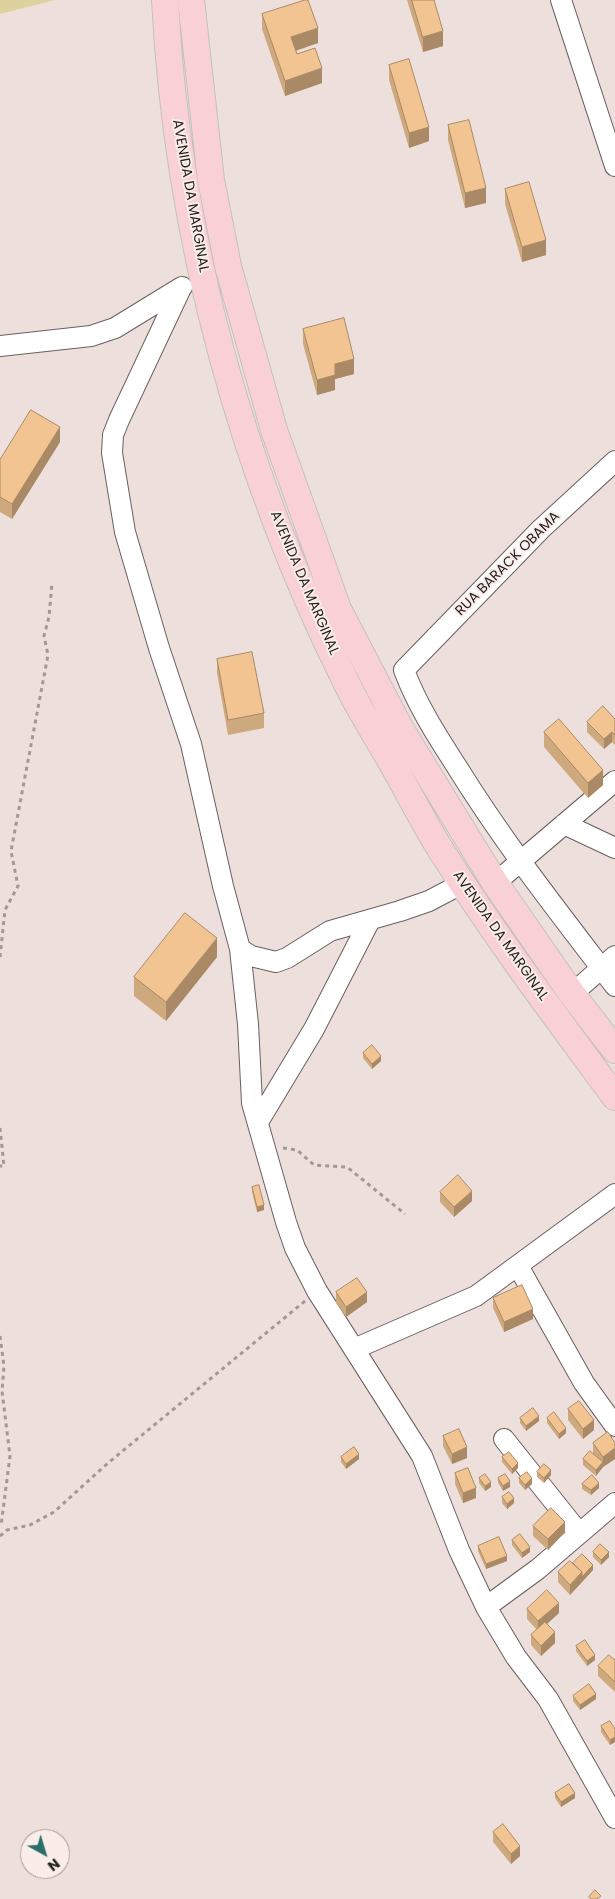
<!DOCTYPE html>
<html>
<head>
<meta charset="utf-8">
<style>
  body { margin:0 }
  #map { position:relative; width:615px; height:1899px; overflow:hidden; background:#ede0dc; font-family:Poppins,sans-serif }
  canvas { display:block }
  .north { position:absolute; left:20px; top:1829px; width:50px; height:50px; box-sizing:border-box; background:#faede9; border:1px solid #a59b98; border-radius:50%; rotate:141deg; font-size:14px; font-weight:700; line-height:20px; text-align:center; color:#25211f }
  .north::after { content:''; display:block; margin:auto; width:18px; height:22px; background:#287069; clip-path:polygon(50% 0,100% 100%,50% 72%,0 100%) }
</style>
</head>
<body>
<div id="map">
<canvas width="615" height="1899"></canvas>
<div class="north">N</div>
</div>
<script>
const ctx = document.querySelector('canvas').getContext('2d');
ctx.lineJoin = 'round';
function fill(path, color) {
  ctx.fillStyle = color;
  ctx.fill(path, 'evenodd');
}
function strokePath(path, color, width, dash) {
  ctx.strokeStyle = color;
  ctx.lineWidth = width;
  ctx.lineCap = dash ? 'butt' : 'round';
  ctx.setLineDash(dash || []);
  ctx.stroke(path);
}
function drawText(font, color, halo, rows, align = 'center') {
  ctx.font = font + ' Poppins,sans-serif';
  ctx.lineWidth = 4;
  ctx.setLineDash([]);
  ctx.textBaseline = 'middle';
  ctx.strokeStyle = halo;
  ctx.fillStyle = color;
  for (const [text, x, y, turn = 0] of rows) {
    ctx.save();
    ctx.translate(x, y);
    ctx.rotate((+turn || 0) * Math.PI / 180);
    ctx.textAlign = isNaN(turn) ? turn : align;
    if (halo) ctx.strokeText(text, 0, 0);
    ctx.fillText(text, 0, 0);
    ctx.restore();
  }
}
const green = new Path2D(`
  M0 0H55L0 14Z`);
const path = new Path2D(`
  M0 957 5 910 18 886 11 851 48 655 44 636 49 617 52 583
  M0 1128 4 1166H0
  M283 1148 297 1150 314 1165 347 1167 405 1214
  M0 1336 4 1366 2 1391 10 1456 1 1526
  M0 1536 7 1530 30 1525 54 1512 108 1463 305 1301`);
const minor = new Path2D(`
  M561 0 615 166
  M181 288 119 420 113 435 112 453 125 532 159 648 191 744 223 886 240 949 248 1024 252 1103 286 1222 295 1248 317 1291 422 1456 459 1550 486 1607 516 1657 548 1699 615 1818
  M0 346 91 336 115 328 182 287
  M615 461 541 529 404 670C417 705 437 736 457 767 504 843 560 914 615 986
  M564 824 615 848
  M495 883 615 781
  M240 949 251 956 276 962 287 958 330 931 400 911 429 901 463 883
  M572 994 615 956
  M258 1122 314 1029 369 922
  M518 1266 584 1383 615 1426
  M354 1349 476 1296 615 1194
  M504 1439 579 1533
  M486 1607 538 1569 615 1503`);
const major = new Path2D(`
  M165 0C177 236 242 475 348 686 360 711 376 735 390 760 408 791 424 824 444 855 497 939 556 1017 615 1097
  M191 0 211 180 228 266 274 430 338 609 400 728 495 883 572 994 615 1050`);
const wall = new Path2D(`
  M407 0H434L443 46 423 52Z
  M262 14 318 43 296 51 297 54 322 83 285 96 262 29Z
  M389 65 429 141 409 148 389 80Z
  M448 125 486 203 465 208 448 140Z
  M505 189 546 255 522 262 505 204Z
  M303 329 354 374 335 379V390L317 395 303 344Z
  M60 442 12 519 0 512V460Z
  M217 659 264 713V728L228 735 217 673Z
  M615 719V745L612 742 604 749 587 732V722Z
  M544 732 603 785 588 798 544 747Z
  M217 957 166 1021 134 996V977Z
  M363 1053 381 1061 372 1069 363 1058Z
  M252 1187 264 1210 257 1212 252 1192Z
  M440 1192 472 1201 454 1217 440 1202Z
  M336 1292 367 1302 346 1317 336 1303Z
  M493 1298 533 1319 504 1332 493 1308Z
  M568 1409 594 1430 583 1439 568 1420Z
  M520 1418 539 1421 526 1431 520 1423Z
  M547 1418 566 1433 559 1439 547 1423Z
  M443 1436 467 1458 452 1464 443 1446Z
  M593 1443H615V1459L603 1467 596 1476 583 1465V1459L593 1453Z
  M341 1457 359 1459 346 1469 341 1462Z
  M502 1457 518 1468 512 1474 502 1462Z
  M537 1472 551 1475 544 1483 537 1477Z
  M455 1473 476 1498 463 1503 455 1484Z
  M479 1478 491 1487 485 1491 479 1483Z
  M498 1478 510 1487 503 1491 498 1483Z
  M519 1478 532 1484 525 1490 519 1483Z
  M582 1484 599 1488 591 1495 582 1489Z
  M502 1497 514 1503 507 1509 502 1503Z
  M533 1526 565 1532 548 1550 533 1536Z
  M512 1540 530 1552 522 1558 512 1545Z
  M478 1546 507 1561 486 1569 478 1551Z
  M593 1552 609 1557 601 1565 593 1557Z
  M573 1563 593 1570 570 1595 558 1582V1572Z
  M527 1609 559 1613 547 1624 555 1643 541 1656 531 1645V1635L537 1630 527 1619Z
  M576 1646 595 1660 587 1666 576 1651Z
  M615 1660V1692L598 1676V1666Z
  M573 1696 596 1699 580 1710 573 1701Z
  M601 1726 615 1729V1742L610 1745 601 1732Z
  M555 1793 575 1798 561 1807 555 1798Z
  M493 1832 520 1856 511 1864 493 1842Z`);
const shadedWall = new Path2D(`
  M318 28V43L291 52V37Z
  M443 31V46L423 52V37Z
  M322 68V83L285 96V81Z
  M429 127V141L409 148V133Z
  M486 188V203L465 208V193Z
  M546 240V255L522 262V247Z
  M354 359V374L335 379V390L317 395V380L335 364Z
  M60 427V442L12 519V504Z
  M612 732V742L604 749V739Z
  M603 770V785L588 798V783Z
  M217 938V957L166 1021V1002Z
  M381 1056V1061L372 1069V1064Z
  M472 1191V1201L454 1217V1207Z
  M264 1205V1210L257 1212V1207Z
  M367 1292V1302L346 1317V1307Z
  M533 1309V1319L504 1332V1322Z
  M539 1416V1421L526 1431V1426Z
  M594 1420V1430L583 1439V1429Z
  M566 1428V1433L559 1439V1434Z
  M467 1447V1458L452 1464V1454Z
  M615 1448V1459L603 1467V1457Z
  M359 1454V1459L346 1469V1464Z
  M603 1462V1467L596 1476V1470Z
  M518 1463V1468L512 1474V1469Z
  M551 1470V1475L544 1483V1478Z
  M532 1478V1484L525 1490V1485Z
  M510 1481V1487L503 1491V1486Z
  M491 1482V1487L485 1491V1486Z
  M599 1483V1488L591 1495V1490Z
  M476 1488V1498L463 1503V1493Z
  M514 1498V1503L507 1509V1504Z
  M565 1522V1532L548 1550V1539Z
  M530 1547V1552L522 1558V1553Z
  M609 1552V1557L601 1565V1560Z
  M507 1556V1561L486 1569V1564Z
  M593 1565V1570L570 1595V1585L582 1572Z
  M559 1603V1613L538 1632V1621Z
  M555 1632V1643L541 1656V1646Z
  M595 1655V1660L587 1666V1661Z
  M596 1694V1699L580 1710V1705Z
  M615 1737V1742L610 1745V1740Z
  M575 1793V1798L561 1807V1802Z
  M520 1846V1856L511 1864V1854Z`);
const building = new Path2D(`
  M305 0H308L318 28 291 37 297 54 315 48 322 68 285 81 262 14Z
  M412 0H434L443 31 423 37Z
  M409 59 429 127 409 133 389 65Z
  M469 120 486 188 465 193 448 125Z
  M529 182 546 240 522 247 505 189Z
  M344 318 354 359 335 364V375L317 380 303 329Z
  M31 410 60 427 12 504 0 497V460Z
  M252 652 264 713 228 720 217 659Z
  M603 706 615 719V735L612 732 604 739 587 722Z
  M559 719 603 770 588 783 544 732Z
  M185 913 217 938 166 1002 134 977Z
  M372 1045 381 1056 372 1064 363 1053Z
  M458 1175 472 1191 454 1207 440 1192Z
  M259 1185 264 1205 257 1207 252 1187Z
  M357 1278 367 1292 346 1307 336 1292Z
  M522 1285 533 1309 504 1322 493 1298Z
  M579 1401 594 1420 583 1429 568 1409Z
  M533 1408 539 1416 526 1426 520 1418Z
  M554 1412 566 1428 559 1434 547 1418Z
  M459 1429 467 1447 452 1454 443 1436Z
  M608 1432 615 1443V1448L603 1457 593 1443Z
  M354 1447 359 1454 346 1464 341 1457Z
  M590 1451 603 1462 596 1470 583 1459Z
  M509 1452 518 1463 512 1469 502 1457Z
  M544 1464 551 1470 544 1478 537 1472Z
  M468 1468 476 1488 463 1493 455 1473Z
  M527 1472 532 1478 525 1485 519 1478Z
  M485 1474 491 1482 485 1486 479 1478Z
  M505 1474 510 1481 503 1486 498 1478Z
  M592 1475 599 1483 591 1490 582 1484Z
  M509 1492 514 1498 507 1504 502 1497Z
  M551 1508 565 1522 548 1539 533 1526Z
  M520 1534 530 1547 522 1553 512 1540Z
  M499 1537 507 1556 486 1564 478 1546Z
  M600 1544 609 1552 601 1560 593 1552Z
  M582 1554 593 1565 582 1577V1572L573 1563Z
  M570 1561 582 1572 570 1585 558 1572Z
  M547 1590 559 1603 538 1621 527 1609Z
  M545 1622 555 1632 541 1646 531 1635Z
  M585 1640 595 1655 587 1661 576 1646Z
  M609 1655 615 1660V1682L598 1666Z
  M589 1684 596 1694 580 1705 573 1696Z
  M610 1721 615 1729V1737L610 1740 601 1726Z
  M569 1784 575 1793 561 1802 555 1793Z
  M503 1824 520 1846 511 1854 493 1832Z
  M595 1890 601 1896 597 1899H591L589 1897Z`);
const streetNames = [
  ["AVENIDA DA MARGINAL",190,196,80],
  ["RUA BARACK OBAMA",508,564,-45],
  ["AVENIDA DA MARGINAL",304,583,67],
  ["AVENIDA DA MARGINAL",500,936,55]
];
fill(green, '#ddd29d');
strokePath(minor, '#6b605c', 22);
strokePath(major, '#c2c1c0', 28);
strokePath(path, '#a29895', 3, [4, 4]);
strokePath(minor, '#fff', 20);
strokePath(major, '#f9d0d6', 26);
fill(wall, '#cfa97e');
fill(shadedWall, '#a98966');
fill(building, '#f1c492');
strokePath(building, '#a98966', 1);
drawText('14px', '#25211f', '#faede9', streetNames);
</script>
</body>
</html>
